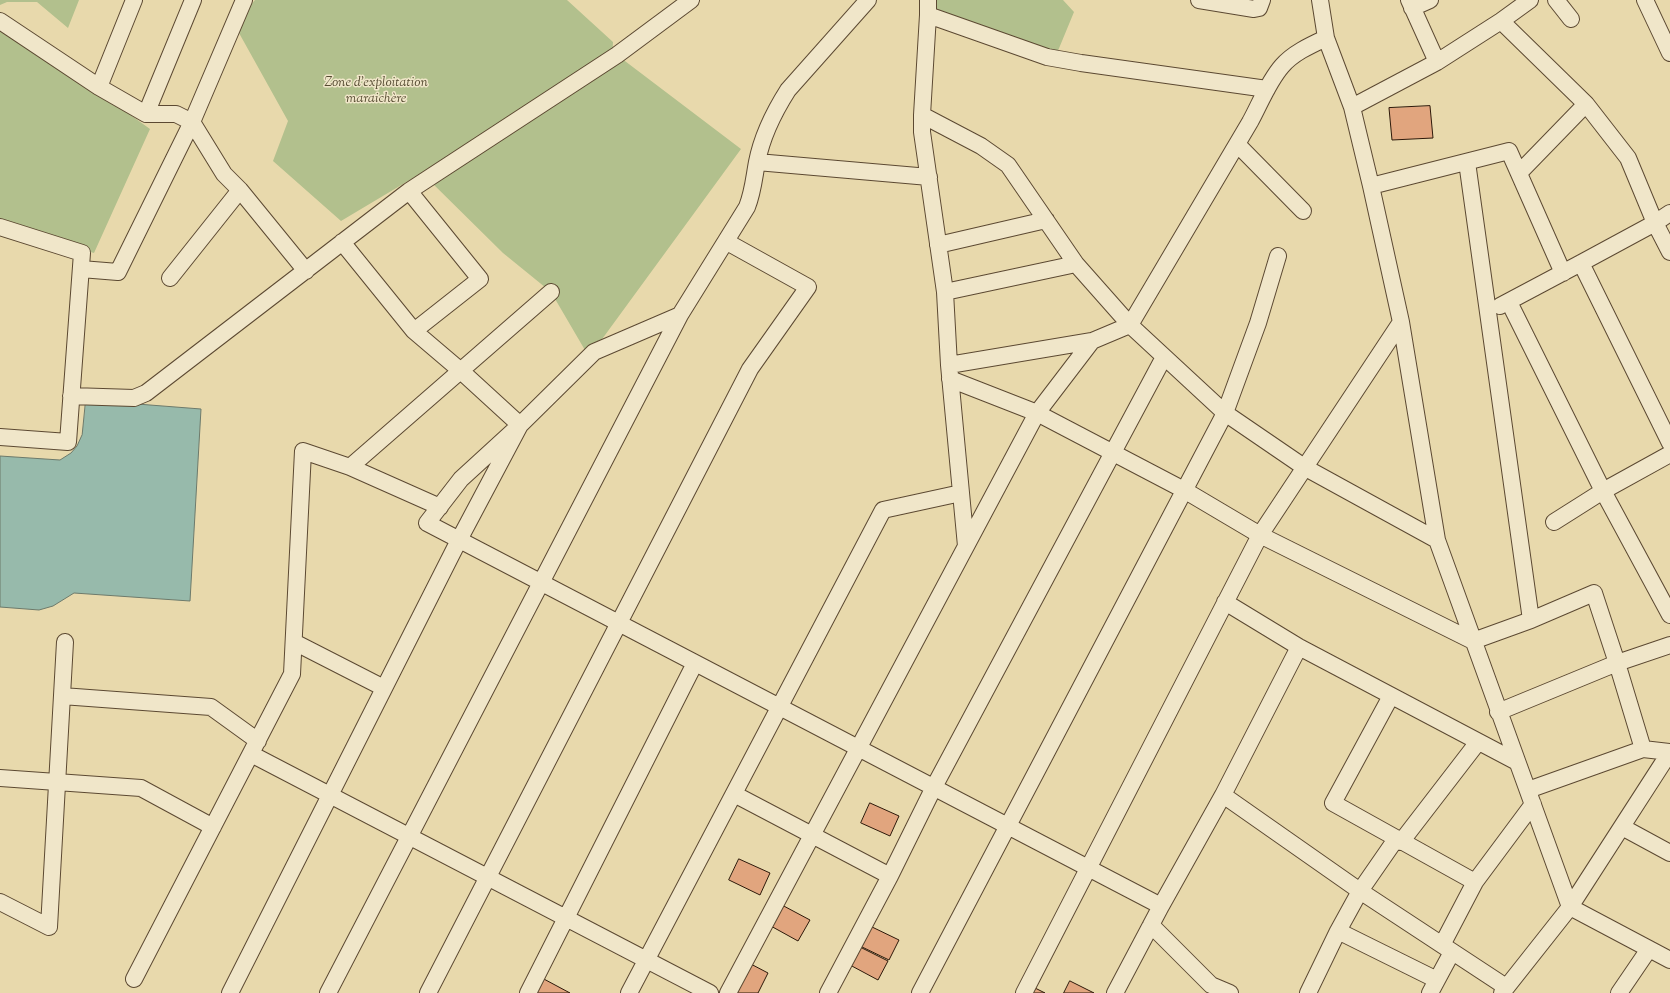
<!DOCTYPE html>
<html>
<head>
<meta charset="utf-8">
<style>
  body { margin:0 }
  canvas { display:block; background:#e8d9ac }
</style>
</head>
<body>
<canvas width="1670" height="993"></canvas>
<script>
const ctx = document.querySelector('canvas').getContext('2d');
ctx.lineJoin = 'round';
function fill(path, color) {
  ctx.fillStyle = color;
  ctx.fill(path, 'evenodd');
}
function strokePath(path, color, width, dash) {
  ctx.strokeStyle = color;
  ctx.lineWidth = width;
  ctx.lineCap = dash ? 'butt' : 'round';
  ctx.setLineDash(dash || []);
  ctx.stroke(path);
}
function drawText(font, color, halo, rows, align = 'center') {
  ctx.font = font + ' "Sorts Mill Goudy",serif';
  ctx.lineWidth = 3;
  ctx.setLineDash([]);
  ctx.textBaseline = 'middle';
  ctx.strokeStyle = halo;
  ctx.fillStyle = color;
  for (const [text, x, y, turn = 0] of rows) {
    ctx.save();
    ctx.translate(x, y);
    ctx.rotate((+turn || 0) * Math.PI / 180);
    ctx.textAlign = isNaN(turn) ? turn : align;
    if (halo) ctx.strokeText(text, 0, 0);
    ctx.fillText(text, 0, 0);
    ctx.restore();
  }
}
const green = new Path2D(`
  M0 0H79L68 28 37 2H7L0 5Z
  M255 0H567L613 42 612 59 617 55 741 149 589 357 551 292 503 253 428 179 599 67 341 221 273 161 288 121 234 24Z
  M929 0H1063L1074 12 1055 58 928 5Z
  M0 21 150 129 94 253 0 225Z`);
const water = new Path2D(`
  M86 400 201 409 190 601 74 593 53 606 39 610 0 607V456L60 460 71 453 77 446 82 435Z`);
const building = new Path2D(`
  M1430 106 1433 138 1392 140 1389 108Z
  M870 803 899 816 890 836 861 823Z
  M739 859 770 873 760 895 729 880Z
  M780 904 810 920 798 941 769 925Z
  M870 926 899 940 889 960 860 946Z
  M860 947 888 961 878 980 850 965Z
  M747 962 768 973 758 993H735Z
  M542 978 570 993H533Z
  M1070 981 1094 993H1064Z
  M1035 988 1045 993H1032Z`);
const minor = new Path2D(`
  M928 0V15L922 115V132L945 292 949 365 966 546
  M1199 0 1254 9 1259 8 1262 0
  M1320 0 1326 38 1352 107 1371 186 1401 322 1437 540 1570 907 1670 960
  M1409 0 1437 62
  M1556 0 1571 19
  M1645 0 1670 53
  M1412 8 1430 0
  M928 15 1047 57 1081 63 1267 89
  M0 21 99 87 146 114H176L192 122 224 174 240 190 306 271
  M1501 21 1586 104 1628 158 1655 223 1670 252
  M99 87 134 0
  M1352 107 1437 62 1501 21 1530 0
  M146 114 193 0
  M922 115 981 146 1008 165 1076 264 1130 325 1225 413 1304 467 1437 540
  M1237 144 1303 211
  M757 162 929 177
  M1467 162 1531 620
  M1519 173 1586 104
  M1371 186 1509 151 1563 273
  M409 191 480 279 414 331
  M0 227 82 253 68 442 0 437
  M938 245 1046 220
  M1581 263 1670 443
  M81 269 118 272 192 122 244 0
  M170 278 240 190
  M945 292 1076 264
  M1509 302 1603 491 1670 615
  M1500 306 1581 263 1655 223 1670 213
  M680 315 594 352 520 425 461 479 427 523 1161 906
  M949 365 1092 341
  M950 379 1037 413 1184 490 1260 535 1473 641 1531 620 1594 593 1617 663 1643 749
  M71 396 134 398 146 393 409 191 617 55 691 0
  M350 467 551 292
  M1554 522 1603 491 1670 454
  M1225 602 1299 647 1517 762
  M294 642 384 688
  M62 696 211 707 258 741
  M1391 696 1333 803 1475 882
  M1498 712 1617 663 1670 645
  M251 754 710 993
  M0 778 141 788 213 827
  M1528 790 1643 749 1670 752
  M734 794 890 876
  M1223 795 1360 891 1506 987
  M1622 827 1670 853
  M1401 842 1478 742
  M0 902 49 927 65 642
  M1151 925 1211 985 1230 993
  M1338 931 1437 980
  M1442 945 1475 882 1533 804
  M134 979 292 674 303 451 350 467 440 507
  M230 993 459 540 520 425 461 371 414 331 342 242
  M328 993 680 315 747 207C753 192 754 178 757 162 762 136 774 112 788 90L868 0
  M428 993 750 369 808 287 727 242
  M528 993 695 663
  M629 993 883 510 961 493
  M728 993 1037 413 1092 341 1130 325 1250 122C1260 104 1268 82 1282 66 1293 53 1311 45 1326 38
  M828 993 890 876 934 787 1164 357
  M920 993 1225 413 1258 323 1278 256
  M1024 993 1260 535 1401 322
  M1115 993 1161 906 1223 795 1299 647
  M1308 993 1338 931 1360 891 1396 839
  M1430 993 1452 952
  M1502 993 1570 907 1670 752
  M1619 993 1649 949`);
const parkNames = [
  ["Zone d'exploitation",376,84],
  ["maraichère",376,100]
];
fill(green, '#b2c08d');
fill(water, '#97baab');
strokePath(water, '#6d7a6b', 1);
fill(building, '#e1a57e');
strokePath(building, '#2d190a', 1);
strokePath(minor, '#5c4932', 18);
strokePath(minor, '#f0e6c9', 16);
drawText('italic 14px', '#554b31', '#f0e6c9', parkNames);
</script>
</body>
</html>
